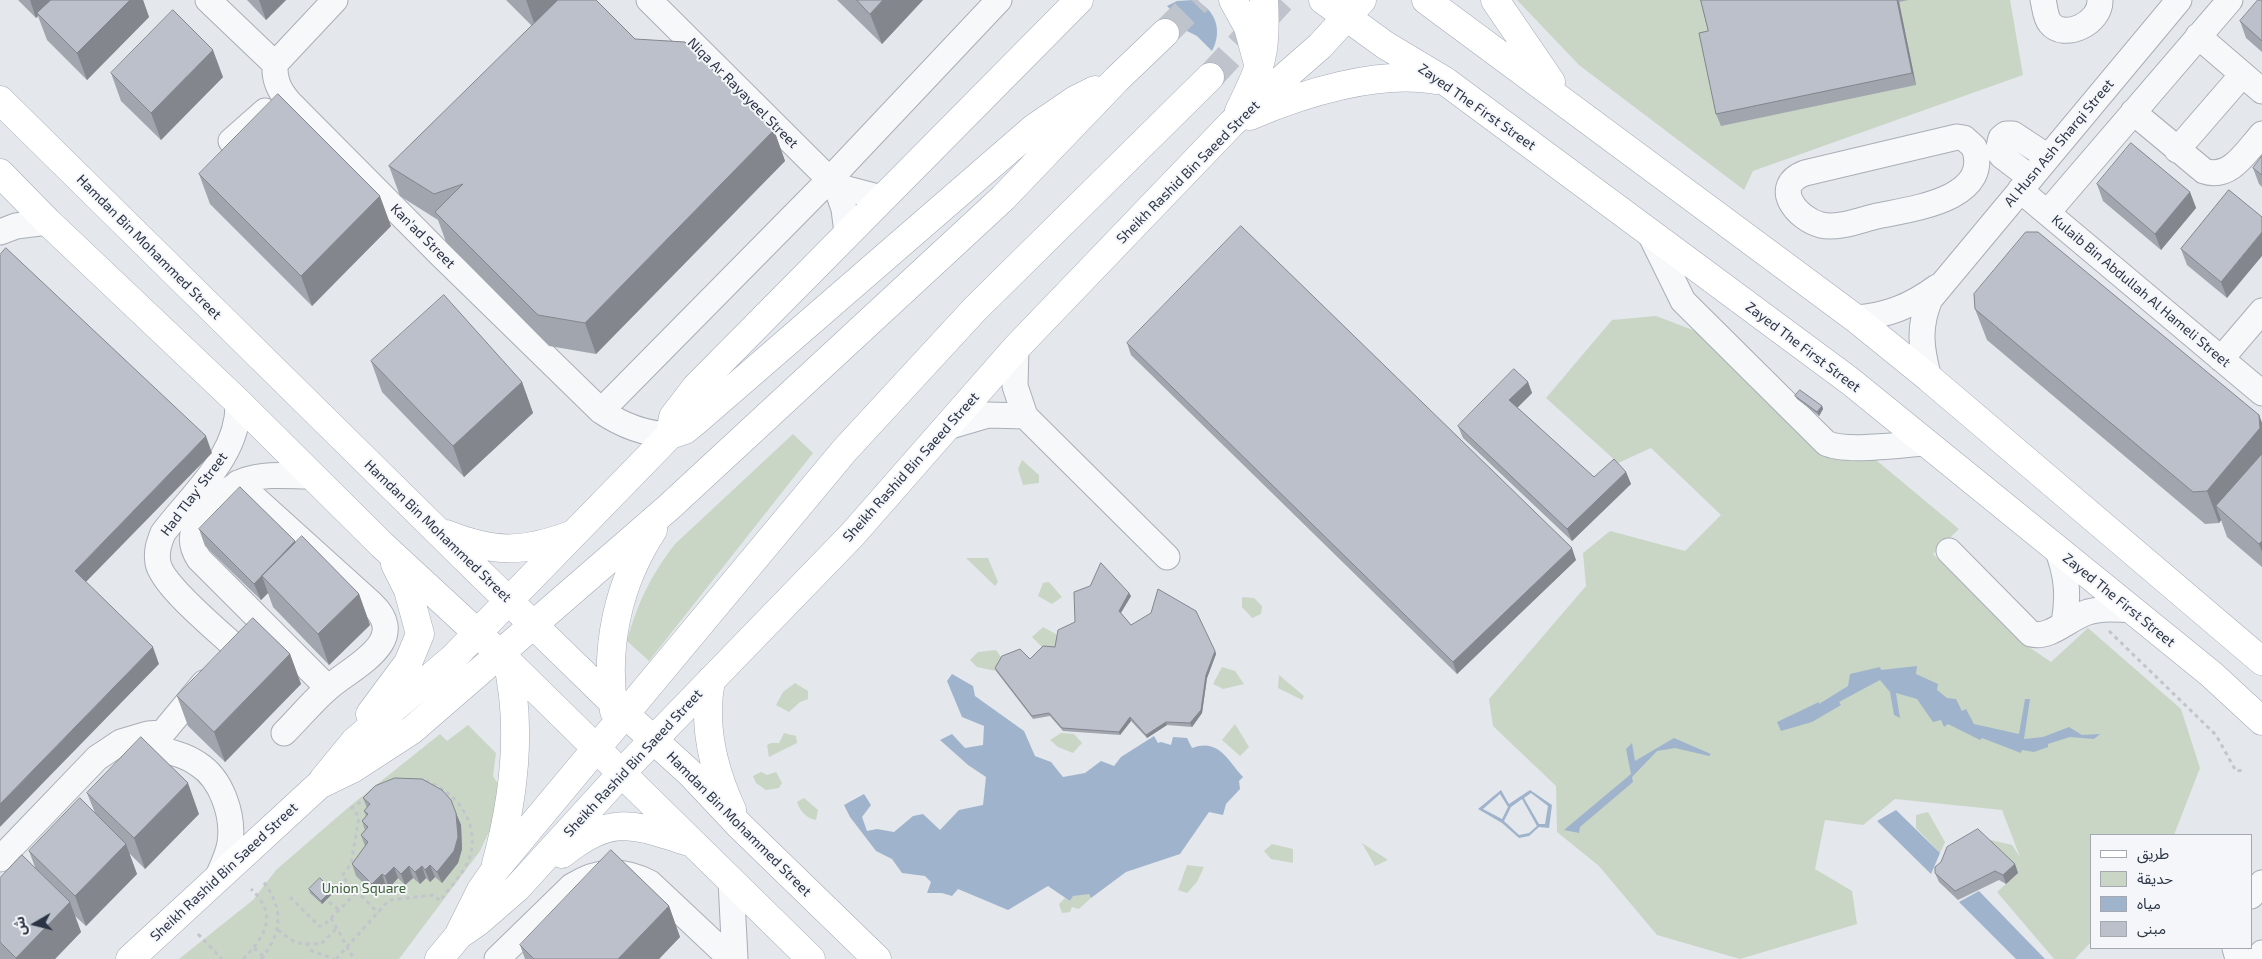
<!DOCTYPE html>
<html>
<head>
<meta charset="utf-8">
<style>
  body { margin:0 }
  #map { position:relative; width:2262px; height:959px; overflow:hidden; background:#e4e7ec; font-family:"Exo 2","Noto Sans Arabic",sans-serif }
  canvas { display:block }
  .legend { position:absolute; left:2090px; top:834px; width:162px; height:115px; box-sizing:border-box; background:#f4f6f9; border:1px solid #a4a8b1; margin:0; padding:6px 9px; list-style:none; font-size:15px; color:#2b3445 }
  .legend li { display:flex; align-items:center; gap:10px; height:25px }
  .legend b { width:25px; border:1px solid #a4a8b1 }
  .north { position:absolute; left:10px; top:899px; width:50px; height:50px; -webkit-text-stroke:4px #f4f6f9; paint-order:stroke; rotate:262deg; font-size:14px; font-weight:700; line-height:20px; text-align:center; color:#2b3445 }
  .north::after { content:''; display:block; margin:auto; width:18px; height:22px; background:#2b3445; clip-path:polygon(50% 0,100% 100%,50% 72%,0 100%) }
</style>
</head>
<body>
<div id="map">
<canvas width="2262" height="959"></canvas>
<ul class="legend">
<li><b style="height:6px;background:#fff"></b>طريق</li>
<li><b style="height:14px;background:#c9d6c5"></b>حديقة</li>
<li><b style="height:14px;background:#9fb4cc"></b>مياه</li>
<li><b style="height:14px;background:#bbc0ca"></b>مبنى</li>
</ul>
<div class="north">ش</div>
</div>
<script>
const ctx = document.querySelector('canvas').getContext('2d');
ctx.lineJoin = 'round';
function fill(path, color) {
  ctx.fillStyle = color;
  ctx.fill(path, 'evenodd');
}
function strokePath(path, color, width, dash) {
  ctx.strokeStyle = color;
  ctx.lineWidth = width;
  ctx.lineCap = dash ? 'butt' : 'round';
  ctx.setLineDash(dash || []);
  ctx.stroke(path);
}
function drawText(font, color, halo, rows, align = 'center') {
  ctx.font = font + ' "Exo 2",sans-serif';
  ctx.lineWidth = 4;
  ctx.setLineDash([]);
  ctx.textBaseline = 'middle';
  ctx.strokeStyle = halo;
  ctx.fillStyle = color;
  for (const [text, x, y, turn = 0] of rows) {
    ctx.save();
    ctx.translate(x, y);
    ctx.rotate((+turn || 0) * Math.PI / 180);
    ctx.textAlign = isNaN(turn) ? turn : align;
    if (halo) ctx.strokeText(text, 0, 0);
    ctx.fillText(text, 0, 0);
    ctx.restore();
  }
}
const green = new Path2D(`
  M1517 0H2010L2023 75 1753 171 1744 190 1579 65Z
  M1656 316 1706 335 1823 453 1876 460 1959 529 1933 554 2026 645 2051 662 2088 628 2181 709 2200 768 2174 835H2091V942L2075 959H2054L1997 892 2018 873 1982 838 2012 845 2020 857 2002 810 1895 799 1863 825 1825 820 1815 869 1852 891 1857 924 1740 959 1657 935 1599 866 1557 832 1556 786 1493 726 1489 699 1586 586 1583 553 1610 531 1685 551 1721 515 1651 448 1618 463 1546 398 1612 320Z
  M793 434 813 453 649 661 627 641C638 602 651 575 675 544Z
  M1022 460 1039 475V483L1023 485 1018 469Z
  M966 558H988L998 582 995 586Z
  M1049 582 1062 597 1052 604 1038 596 1043 583Z
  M1242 597 1254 598 1262 606 1261 614 1252 618 1242 607Z
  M1043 627 1059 636 1056 650 1044 649 1032 637Z
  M996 650 1003 660 996 671 977 667 970 660 978 652Z
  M1222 667 1235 671 1244 684 1223 689 1213 684Z
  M1279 675 1304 696 1302 700 1278 688Z
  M795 683 808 691V699L800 702 789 712 776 705 783 692Z
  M1235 724 1249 747 1240 756 1222 740Z
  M468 725 496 753 493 776 502 791 494 821 480 851 399 959H179L253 900 276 870 350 806 440 734 447 741Z
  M784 733 796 736 797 743 769 757 767 745 771 743H779Z
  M1061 733 1074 734 1082 743 1073 753 1058 747 1050 740Z
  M761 772 767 775 776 772 782 783 779 788 766 790 756 783 753 776Z
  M804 798 818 810 816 820C807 819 800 811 797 802Z
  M1928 812 1945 842 1940 853 1916 828V815Z
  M1362 843 1388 860 1375 866Z
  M1272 844 1293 849V863L1271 859 1264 851Z
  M1187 865 1204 867 1197 882 1187 893 1178 890Z
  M1078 894H1089L1091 898 1079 909 1072 907 1070 912 1062 913 1059 904 1065 898 1070 901 1073 896Z`);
const water = new Path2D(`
  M1193 0C1216 8 1223 31 1212 51L1197 36 1187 31 1183 23 1167 6 1177 1Z
  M1917 666 1916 674 1938 684 1937 690 1947 698 1956 699 1962 711 1966 709 1974 724 2019 734 2025 699H2030L2024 739 2043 737 2069 727 2082 735 2100 734 2094 739 2070 737 2048 744V747L2034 752 2022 750 2021 753 1982 738 1980 740 1948 724 1944 727 1941 720 1933 722 1917 699 1896 693 1900 718 1894 715 1890 692 1880 680 1839 702 1841 705 1812 722 1781 731 1777 722 1819 702V704L1848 686 1850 674 1880 667 1881 670Z
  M952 674 973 686 975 696 1024 731 1035 756 1051 762 1063 777 1085 773 1101 761 1114 766 1121 757 1154 736 1158 743 1161 742 1171 745 1173 737 1187 738 1192 748C1218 738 1227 759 1243 777L1239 781 1240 789 1226 804 1223 815 1209 812 1180 854 1126 872 1091 898 1089 894 1073 896 1070 901 1048 886 1008 910 958 889 952 896 942 893H927L931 882 925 876 902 873 892 859 876 851 850 817 844 805 864 794 871 805 862 817 867 831 877 829 894 832 913 816 923 814 940 830 959 810 983 805 986 777 968 765 940 740 952 734 965 748 983 745 984 726 962 717 947 681Z
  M1674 738 1711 754 1709 756 1675 748 1657 751 1632 777 1633 782 1580 827 1579 833 1564 830 1631 774 1626 749 1632 743 1635 761Z
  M1501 790 1509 804 1530 790 1552 805 1549 828 1539 827 1529 836 1519 838 1502 823 1478 809ZM1531 793 1548 806 1545 824H1539L1524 798ZM1500 794 1508 807 1502 819 1483 809ZM1522 799 1537 826 1529 833 1519 835 1504 821 1511 807Z
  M1896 810 1940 853 1931 874 1877 821Z
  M1979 891 2045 959H2016L1959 902Z`);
const majorTunnel = new Path2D(`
  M1165 33 1198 0
  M1210 77 1281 0`);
const path = new Path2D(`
  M2109 631 2216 735 2236 771 2245 770
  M367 797 352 808 359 817 351 864 342 876 378 913
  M290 897 319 926H323L357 892
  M329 902 339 910
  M331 918 354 959
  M278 930 296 943 321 944 337 928
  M198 934 222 959
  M306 943 312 951 334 959
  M254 948 263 956
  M243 959C265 937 279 915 251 889
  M261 959C283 932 284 908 262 880
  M336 959 389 900 434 895 440 901C449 888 464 873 469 859 482 824 455 789 423 780`);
const minor = new Path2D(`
  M208 0 275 64C274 80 279 90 289 102L440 254 601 411C623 426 644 434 670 435
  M649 0 836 186 844 209 847 233
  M2043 0C2045 7 2045 17 2050 23 2064 41 2101 23 2100 0
  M2198 36 2262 91
  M275 64 335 0
  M2133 112 2204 171C2230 180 2246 152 2262 134
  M1957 137 1964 138 1974 147C1993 200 1910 209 1877 216 1860 220 1838 229 1821 225 1797 219 1770 186 1805 173Z
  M231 141 265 111
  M2177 150 2242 75
  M2031 178 2002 156 1998 151 2001 138 2006 134H2013L2048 157
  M836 186 882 198
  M2020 190 2262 393
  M2048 212 2230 0
  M0 232 16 226 48 222
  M1649 232 1683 301 1826 443C1846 453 1903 444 1927 443
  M1855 318C1887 316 1911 306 1937 287
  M1016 348 1015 386 1025 416 1167 557
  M2221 359 2262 311
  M1929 378C1921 349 1918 327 1930 299L2179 0
  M601 411 830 179 999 0
  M947 427 988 415 1025 416
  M312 476C290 476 266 473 246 480 236 483 228 491 220 497 201 515 182 533 199 559L328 688
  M238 483 372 604C412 642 351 667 327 689 312 702 299 718 284 733
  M2057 549C2067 574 2069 596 2064 623
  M1949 551 2031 634C2050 639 2069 618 2088 612 2102 608 2117 609 2132 610
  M234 646C216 629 162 585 158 563 156 551 159 543 163 533 193 493 240 455 238 402
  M150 748C167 751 184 754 198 764 222 779 234 816 230 843 228 855 223 865 218 876
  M128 772 150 748 204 683
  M0 859 97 758 121 742 148 734 163 733
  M731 881 735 959
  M2251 896 2262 883
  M2235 948 2238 959
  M497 959 572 886C599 869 622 869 650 883L731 959
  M2257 959 2262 953`);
const major = new Path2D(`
  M1233 0 1248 27 1257 60
  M1323 0 1385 45 1445 81 1850 381 2211 674 2262 721
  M1426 0 1855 318 1929 378 2262 661
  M1495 0 1551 82
  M0 100 476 569 625 714 691 774 739 825 877 959
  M1239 111C1262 65 1267 53 1264 0
  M1250 116C1303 93 1378 70 1436 80
  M0 173 48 222 238 402 382 545 500 654 811 959
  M670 435 673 417 696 387 1079 0
  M446 534C494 553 522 553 571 535
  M711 680C702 726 713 769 732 810
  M614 711C604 648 618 583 653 530
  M370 714 408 663 420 634 408 590 395 564
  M323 780 355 741 452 659 670 435 685 430 696 421 1034 128 1075 100 1095 90
  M562 854C612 814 632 824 689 842
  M496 864C514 798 523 724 506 656
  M460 932 481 890 495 870 844 451 975 309 1210 77
  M130 959 319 785 352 769 412 730 668 508 1003 198 1117 79 1165 33
  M439 959 459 935 479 921 517 888 631 763 852 535 1016 348 1232 123 1320 46 1362 0`);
const wall = new Path2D(`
  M18 0H143L149 17 87 80 47 40 38 16 36 18Z
  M247 0H286L266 20Z
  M506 0H596L635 39 774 130 785 161 596 354 549 346 446 242 438 220 400 196 389 166 532 26Z
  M837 0H923L882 44Z
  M1701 0H1908L1899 2 1916 85 1721 126 1716 114 1708 31Z
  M2262 0V52L2246 38 2240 21Z
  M111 73 223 77 161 140 121 101Z
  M2253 168 2262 175V187L2259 184Z
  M199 174 391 226 312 306 210 204Z
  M2097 184 2190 192 2196 208 2161 250 2103 201Z
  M2229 190 2227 298 2187 265 2181 249Z
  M1975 309 2259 415 2262 423V567L2227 537 2221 520 2219 523 2205 524 1987 340Z
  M1127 343 1576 560 1457 674 1131 355Z
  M371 361 522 382 533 413 464 477 382 392Z
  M1528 382 1532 393 1517 408 1594 477 1626 472 1631 484 1572 541 1463 438 1458 426Z
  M1795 396 1822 406 1823 409 1819 416 1797 399Z
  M199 529 295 541 296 543 359 594 370 625 329 665 273 607 268 593 261 600 205 546Z
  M1129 593 1131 596 1121 613 1131 625 1215 651 1216 654 1207 678 1202 713 1192 727 1167 725 1147 738 1131 721 1120 735 1063 731 1050 716 1033 719 996 671 995 668 1030 659 1055 647Z
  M290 654 301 684 225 762 188 726 177 696Z
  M87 793 199 814 145 869 129 853 137 874 86 926 75 916 81 932 55 959H0V878L35 867 29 851 95 813Z
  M363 798 456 813 461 825 462 849 458 863 442 883 435 877 430 882 426 878 420 884 413 878 405 885 398 878 389 888 386 886 377 896 356 876 352 864 365 846 361 835 365 830 362 821 366 816 364 811 367 808Z
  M2015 864 2018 873 2006 884 1999 880 1958 900 1939 882 1935 873Z
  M309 889 332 890 333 893 322 904 310 893Z
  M669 906 680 937 659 959H525L520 945Z`);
const shadedWall = new Path2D(`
  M30 0H54L37 13 38 16 36 18Z
  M130 0H143L149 17 87 80 77 53Z
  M259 0H286L266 20Z
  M526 0H567L537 31Z
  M883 0H923L882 44 870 14Z
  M1897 0H1898L1899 2 1916 85 1912 73Z
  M213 50 223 77 161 140 151 113Z
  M774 130 785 161 596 354 585 323Z
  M2190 192 2196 208 2161 250 2155 234Z
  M380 196 391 226 312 306 301 276Z
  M2262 232V256L2227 298 2221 282Z
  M522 382 533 413 464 477 453 446Z
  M1528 382 1532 393 1513 412 1509 400Z
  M1822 406 1823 409 1819 416 1817 412Z
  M2259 415 2262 423V471L2216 506 2221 520 2219 523 2207 491Z
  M206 436 212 453 81 587 75 571Z
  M1626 472 1631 484 1572 541 1567 529Z
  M295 541 301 558 262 576 268 593 261 600 254 584Z
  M2262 541V552L2259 544Z
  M1572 548 1576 560 1457 674 1453 662Z
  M1129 593 1131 596 1120 614 1119 611Z
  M359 594 370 625 329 665 318 634Z
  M153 647 159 664 0 827V804Z
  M1215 651 1216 654 1207 678 1202 713 1192 727 1190 723 1206 675Z
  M290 654 301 684 225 762 214 732Z
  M1130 717 1131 721 1120 735 1119 732Z
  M1166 722 1167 725 1147 738 1146 735Z
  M188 783 199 814 145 869 134 838Z
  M456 813 461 825 462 849 458 863 442 883 437 872Z
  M126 844 137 874 86 926 75 896Z
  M2015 864 2018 873 2006 884 2003 875Z
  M430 865 435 877 430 882 425 870Z
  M409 866 413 878 405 885 401 874Z
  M422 866 426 878 420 884 415 872Z
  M394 867 398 878 389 888 385 876Z
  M382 874 386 886 377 896 372 884Z
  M332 890 333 893 322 904 321 901Z
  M70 902 81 932 55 959H16V958Z
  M669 906 680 937 659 959H618Z`);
const building = new Path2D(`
  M51 0H130L77 53 37 13Z
  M558 0H596L635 39 685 42 774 130 585 323 538 315 435 212 463 184 434 194 389 166Z
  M857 0H883L870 14Z
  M1701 0H1897L1912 73 1716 114 1699 33 1708 31Z
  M2258 0H2262V41L2240 21Z
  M173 10 213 50 151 113 111 73Z
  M278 94 380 196 301 276 199 174Z
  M2131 143 2190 192 2155 234 2097 184Z
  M2262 156V175L2253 168Z
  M2229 190 2262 217V232L2221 282 2181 249Z
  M1241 226 1572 548 1453 662 1127 343Z
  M2026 232H2038L2259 415 2260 428 2207 491 2193 492 1975 309 1974 294Z
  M6 248 206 436 75 571 153 647 0 804V255Z
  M444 295 522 382 453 446 371 361Z
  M1514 369 1528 382 1509 400 1594 477 1614 459 1626 472 1567 529 1458 426Z
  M1800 390 1822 406 1817 412 1795 396Z
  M2262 454V541L2259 544 2216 506Z
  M240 487 295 541 254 584 199 529Z
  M302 536 359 594 318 634 262 576Z
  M1101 563 1129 593 1119 611 1131 625 1151 613 1158 589 1196 611 1215 651 1206 675 1201 710 1190 723 1166 722 1146 735 1130 717 1119 732 1062 728 1049 713 1032 716 995 668 1002 656 1020 649 1030 659 1043 646 1055 647 1058 630 1075 622 1074 592 1090 586Z
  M253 618 290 654 214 732 177 696Z
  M141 737 188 783 134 838 87 793Z
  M395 778 422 779 442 790 451 800 456 813 458 837 454 851 437 872 430 865 425 870 422 866 415 872 409 866 401 874 394 867 385 876 382 874 372 884 352 864 368 842 361 835 368 827 362 821 368 814 364 811 370 804 363 798 375 786Z
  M80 798 126 844 75 896 29 851Z
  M1978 829 2015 864 2003 875 1995 871 1955 891 1935 873V867L1941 862 1947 847Z
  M611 850 669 906 618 959H534L520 945Z
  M22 855 70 902 16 958 0 942V878Z
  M320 878 332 890 321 901 309 889Z`);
const streetNames = [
  ["Niqa Ar Rayayeel Street",743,93,45],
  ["Zayed The First Street",1477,107,35],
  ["Al Husn Ash Sharqi Street",2059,143,-50],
  ["Sheikh Rashid Bin Saeed Street",1188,172,-45],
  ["Kan'ad Street",423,236,45],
  ["Hamdan Bin Mohammed Street",149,247,45],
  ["Kulaib Bin Abdullah Al Hameli Street",2141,291,40],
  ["Zayed The First Street",1803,347,37],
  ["Sheikh Rashid Bin Saeed Street",911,467,-48],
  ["Had Tlay' Street",194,494,-53],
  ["Hamdan Bin Mohammed Street",438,531,44],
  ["Zayed The First Street",2119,600,39],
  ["Sheikh Rashid Bin Saeed Street",633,763,-47],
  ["Hamdan Bin Mohammed Street",739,824,45],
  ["Sheikh Rashid Bin Saeed Street",224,872,-43]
];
const parkNames = [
  ["Union Square",364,888]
];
fill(green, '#c9d6c5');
fill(water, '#9fb4cc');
strokePath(majorTunnel, '#bfc3cb', 28, [28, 14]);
strokePath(minor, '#a9aeb7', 27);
strokePath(major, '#a3abb8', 29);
strokePath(path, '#c2c5cb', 3, [4, 4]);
strokePath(minor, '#f7f8fa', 25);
strokePath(major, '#fff', 28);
fill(wall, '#a1a5ae');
fill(shadedWall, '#83868d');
fill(building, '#bbc0ca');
strokePath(building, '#83868d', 1);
drawText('14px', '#2b3445', '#f4f6f9', streetNames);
drawText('14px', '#3f6138', '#f4f6f9', parkNames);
</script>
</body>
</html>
